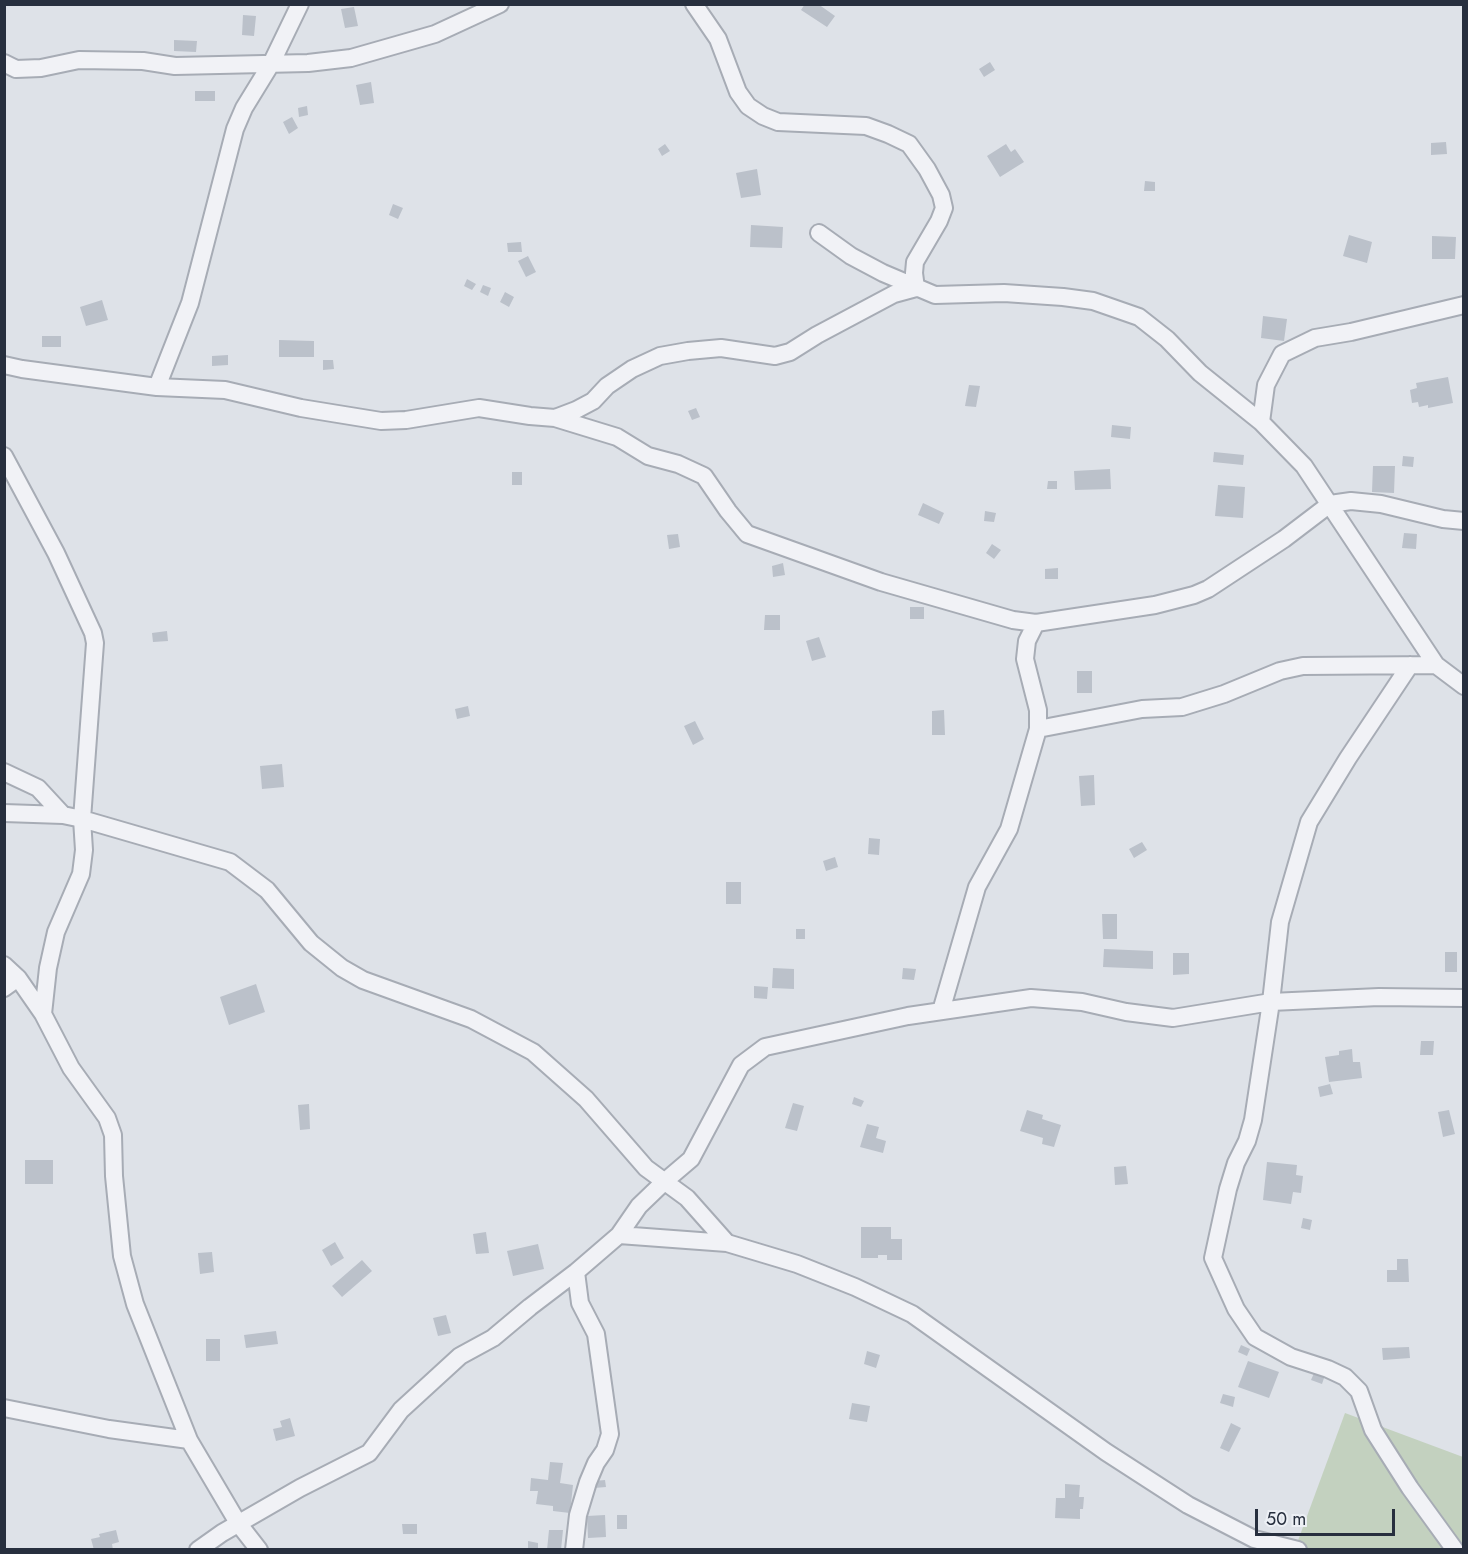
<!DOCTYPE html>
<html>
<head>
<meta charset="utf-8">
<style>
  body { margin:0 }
  #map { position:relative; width:1468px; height:1554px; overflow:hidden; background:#dee2e8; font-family:Jost,sans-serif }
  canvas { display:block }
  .frame { position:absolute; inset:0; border:6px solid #272f3e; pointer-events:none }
  .scale { position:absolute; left:1255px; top:1509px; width:140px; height:27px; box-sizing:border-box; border:3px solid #272f3e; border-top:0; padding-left:8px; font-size:18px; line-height:21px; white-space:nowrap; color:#272f3e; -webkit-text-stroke:4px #edf0f5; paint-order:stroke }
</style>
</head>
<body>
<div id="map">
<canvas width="1468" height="1554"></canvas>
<div class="frame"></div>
<div class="scale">50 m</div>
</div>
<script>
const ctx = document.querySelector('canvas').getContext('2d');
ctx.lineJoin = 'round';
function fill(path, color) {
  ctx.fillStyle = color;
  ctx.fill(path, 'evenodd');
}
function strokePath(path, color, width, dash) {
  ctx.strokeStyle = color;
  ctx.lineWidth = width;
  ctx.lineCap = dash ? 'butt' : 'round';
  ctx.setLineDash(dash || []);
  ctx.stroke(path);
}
const green = new Path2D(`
  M1345 1413 1463 1457V1549L1305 1550 1296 1546Z`);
const building = new Path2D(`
  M805 4H818L835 16 827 27 801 10Z
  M354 7 358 26 345 28 341 9Z
  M243 15 256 16 254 36 242 35Z
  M174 40 197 41 196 52 174 51Z
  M990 62 995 70 984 77 979 69Z
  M371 82 374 103 360 105 356 85Z
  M195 91H215V101H195Z
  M307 106 308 115 299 117 298 108Z
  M292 117 298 128 289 134 283 122Z
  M1446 142 1447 154 1431 155V143Z
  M665 144 670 151 662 156 658 149Z
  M1006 144 1011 152 1015 149 1024 162 1000 177 987 156Z
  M757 169 761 195 741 198 736 173Z
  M1145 181 1155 182V191H1144Z
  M393 204 403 208 398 219 389 215Z
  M751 225 783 227 782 248 750 247Z
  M1349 235 1372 242 1367 263 1343 256Z
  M1432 236 1456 237 1455 259H1432Z
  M521 242 522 252H508L507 243Z
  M528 256 536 272 526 277 518 261Z
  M467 279 476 284 472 290 464 286Z
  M483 285 491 288 488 296 480 292Z
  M505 292 514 297 509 307 500 302Z
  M102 300 108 320 86 326 80 307Z
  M1263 316 1287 319 1284 341 1261 338Z
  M42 336H61V347H42Z
  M279 340 314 341V357H279Z
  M228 355V365L212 366V356Z
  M323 360H333L334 369 323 370Z
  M1448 377 1453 403 1428 408V405L1419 407 1418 402 1412 403 1410 390 1417 388 1416 383Z
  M969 385 980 386 976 407 965 406Z
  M696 408 700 417 692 420 688 411Z
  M1112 425 1131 427 1130 439 1111 437Z
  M1214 452 1244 455 1243 465 1213 462Z
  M1403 456 1414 457 1413 467 1402 466Z
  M1373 466H1395L1394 493 1372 492Z
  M1110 469 1111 489 1075 490 1074 471Z
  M512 472H522V485H512Z
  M1048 481H1057V489H1047Z
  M1218 485 1245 487 1243 518 1215 516Z
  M923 503 944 513 939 524 918 515Z
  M985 511 996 513 994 522 984 521Z
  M1404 533 1417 534 1416 549 1402 548Z
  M678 534 680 547 669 549 667 535Z
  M992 544 1001 550 994 559 986 553Z
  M783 563 785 575 773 577 772 566Z
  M1058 568V579H1045V569Z
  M910 607H924V619H910Z
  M765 615H780V630H764Z
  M167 631 168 641 153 642 152 633Z
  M819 637 826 657 812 661 806 641Z
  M1077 671H1092V693H1077Z
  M468 706 470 716 457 719 455 709Z
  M944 710 945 735H932V711Z
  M695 721 704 739 693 745 684 726Z
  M282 764 284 787 262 789 260 766Z
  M1094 775 1095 805 1081 806 1079 776Z
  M869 838 880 839 879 855 868 854Z
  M1142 842 1147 850 1134 858 1129 849Z
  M835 857 838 867 826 871 823 861Z
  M726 882H741V904H726Z
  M1102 914H1117V939H1103Z
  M796 929H805V939H796Z
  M1104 949 1153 951V969L1103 967Z
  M1445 952H1457V972H1445Z
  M1173 953H1189V974L1173 975Z
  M773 968 794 969V989L772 988Z
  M903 968 916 969 914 980 902 979Z
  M256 984 265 1012 229 1025 220 997Z
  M754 986 768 987 767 999 754 998Z
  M1421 1041H1434L1433 1055H1420Z
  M1352 1049 1353 1062H1360L1362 1078 1329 1082 1325 1057 1339 1055V1051Z
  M1330 1084 1333 1094 1320 1097 1318 1087Z
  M854 1097 864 1101 861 1107 852 1104Z
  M793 1103 804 1106 797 1131 785 1128Z
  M309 1104 310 1129 300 1130 298 1105Z
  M1027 1110 1043 1115 1042 1119 1061 1125 1054 1147 1042 1144 1043 1138 1020 1131Z
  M1449 1110 1455 1134 1443 1137 1438 1112Z
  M867 1124 879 1127 876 1138 886 1141 883 1153 860 1147Z
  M25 1160H53V1184H25Z
  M1267 1162 1297 1165 1296 1175 1303 1176 1301 1193 1293 1192 1291 1204 1263 1200Z
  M1126 1166 1128 1184 1115 1185 1114 1167Z
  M1303 1218 1312 1220 1310 1230 1301 1228Z
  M861 1227H891V1239H902V1260H887V1255H878V1258H861Z
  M486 1232 489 1253 476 1254 473 1234Z
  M335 1242 344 1258 331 1266 322 1250Z
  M538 1244 544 1269 513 1276 507 1251Z
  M212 1252 214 1272 200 1274 198 1253Z
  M1397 1259H1408L1409 1282H1387V1270H1397Z
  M362 1260 372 1271 342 1297 332 1286Z
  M446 1315 451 1333 438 1336 433 1318Z
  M276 1331 278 1344 246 1348 244 1335Z
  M206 1339H220V1361H206Z
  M1241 1345 1250 1349 1247 1356 1238 1352Z
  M1409 1347 1410 1358 1383 1360 1382 1348Z
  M867 1351 880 1355 876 1368 864 1364Z
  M1248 1361 1279 1372 1269 1398 1238 1387Z
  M1315 1371 1325 1375 1322 1384 1311 1380Z
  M1223 1394 1235 1397 1233 1407 1220 1403Z
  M852 1403 870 1406 867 1422 849 1419Z
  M290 1418 295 1436 276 1441 273 1429 282 1427 280 1421Z
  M1231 1423 1241 1428 1229 1452 1220 1448Z
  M550 1462 563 1463 560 1483 573 1485 570 1513 553 1511V1506L536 1504 538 1491H530L531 1478 548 1480Z
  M605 1480 606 1487 594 1488V1481Z
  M1065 1484 1080 1485 1079 1497H1084L1083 1509H1080V1519L1055 1518 1056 1498H1065Z
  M605 1515 606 1537 588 1538 587 1516Z
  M617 1515H627V1529H617Z
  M402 1524H417V1534H403Z
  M116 1530 119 1542 112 1544 113 1550H94L91 1539 100 1537 99 1534Z
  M549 1530H563L561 1550H547Z
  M528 1541 538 1543V1550H528Z`);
const street = new Path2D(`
  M4 63 16 69 41 68 79 60 143 61 175 66 308 63 351 58 435 34 500 4
  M819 233 851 256 883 273 935 295 1004 293 1063 297 1093 301 1139 317 1167 339 1200 373 1261 422 1304 466 1436 665 1464 686
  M4 365 22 369 157 387 225 390 301 408 381 421 406 420 479 408 530 416 555 418 576 410 593 401 607 386 632 369 660 356 688 351 721 348 775 356 790 352 817 335 894 294 916 288 914 273 915 262 939 221 944 208 941 195 927 169 909 144 888 134 866 126 778 122 763 116 748 106 738 92 718 39 694 4
  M157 387 190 303 235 129 244 108 271 64 300 4
  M555 418 617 437 648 456 678 464 704 476 728 511 747 534 881 582 1013 620 1036 623 1155 605 1194 595 1208 589 1284 539 1330 504 1351 501 1381 504 1443 519 1464 521
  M1261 422 1266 385 1282 354 1315 338 1351 332 1464 305
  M4 456 56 553 93 633 95 643 82 819 84 850 81 874 56 932 48 968 43 1014
  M1410 665 1348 758 1309 822 1280 922 1271 1002 1253 1120 1247 1141 1236 1163 1228 1189 1213 1258 1236 1309 1255 1337 1291 1357 1328 1369 1345 1377 1359 1391 1373 1430 1410 1488 1455 1550
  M1038 729 1142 709 1182 707 1224 694 1280 671 1303 666 1436 665
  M4 772 38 788 63 815
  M4 813 63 815 82 819 230 862 267 890 311 943 342 968 363 980 471 1019 533 1052 586 1099 646 1168 687 1198 727 1243
  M4 965 18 978 43 1014 71 1068 107 1118 113 1135 114 1176 122 1256 135 1304 189 1440
  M4 988 18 978
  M941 1011 977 887 1009 829 1038 729V710L1025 659 1027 641 1036 623
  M619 1235 727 1243 797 1264 855 1287 912 1314 1106 1452 1188 1505 1254 1539 1298 1550
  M4 1408 109 1429 189 1440 238 1523 259 1550
  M198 1550 222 1533 300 1488 369 1453 401 1410 460 1356 493 1338 530 1307 576 1272 619 1235 639 1206 664 1182 691 1159 741 1065 765 1047 908 1016 1031 998 1082 1002 1126 1012 1173 1018 1271 1002 1379 997 1464 998
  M574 1550 578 1515 588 1482 596 1463 605 1450 610 1434 596 1334 580 1303 576 1272`);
fill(green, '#c3d1bf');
fill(building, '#bbc1ca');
strokePath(street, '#a7acb5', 20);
strokePath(street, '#f1f2f6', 16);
</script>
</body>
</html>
